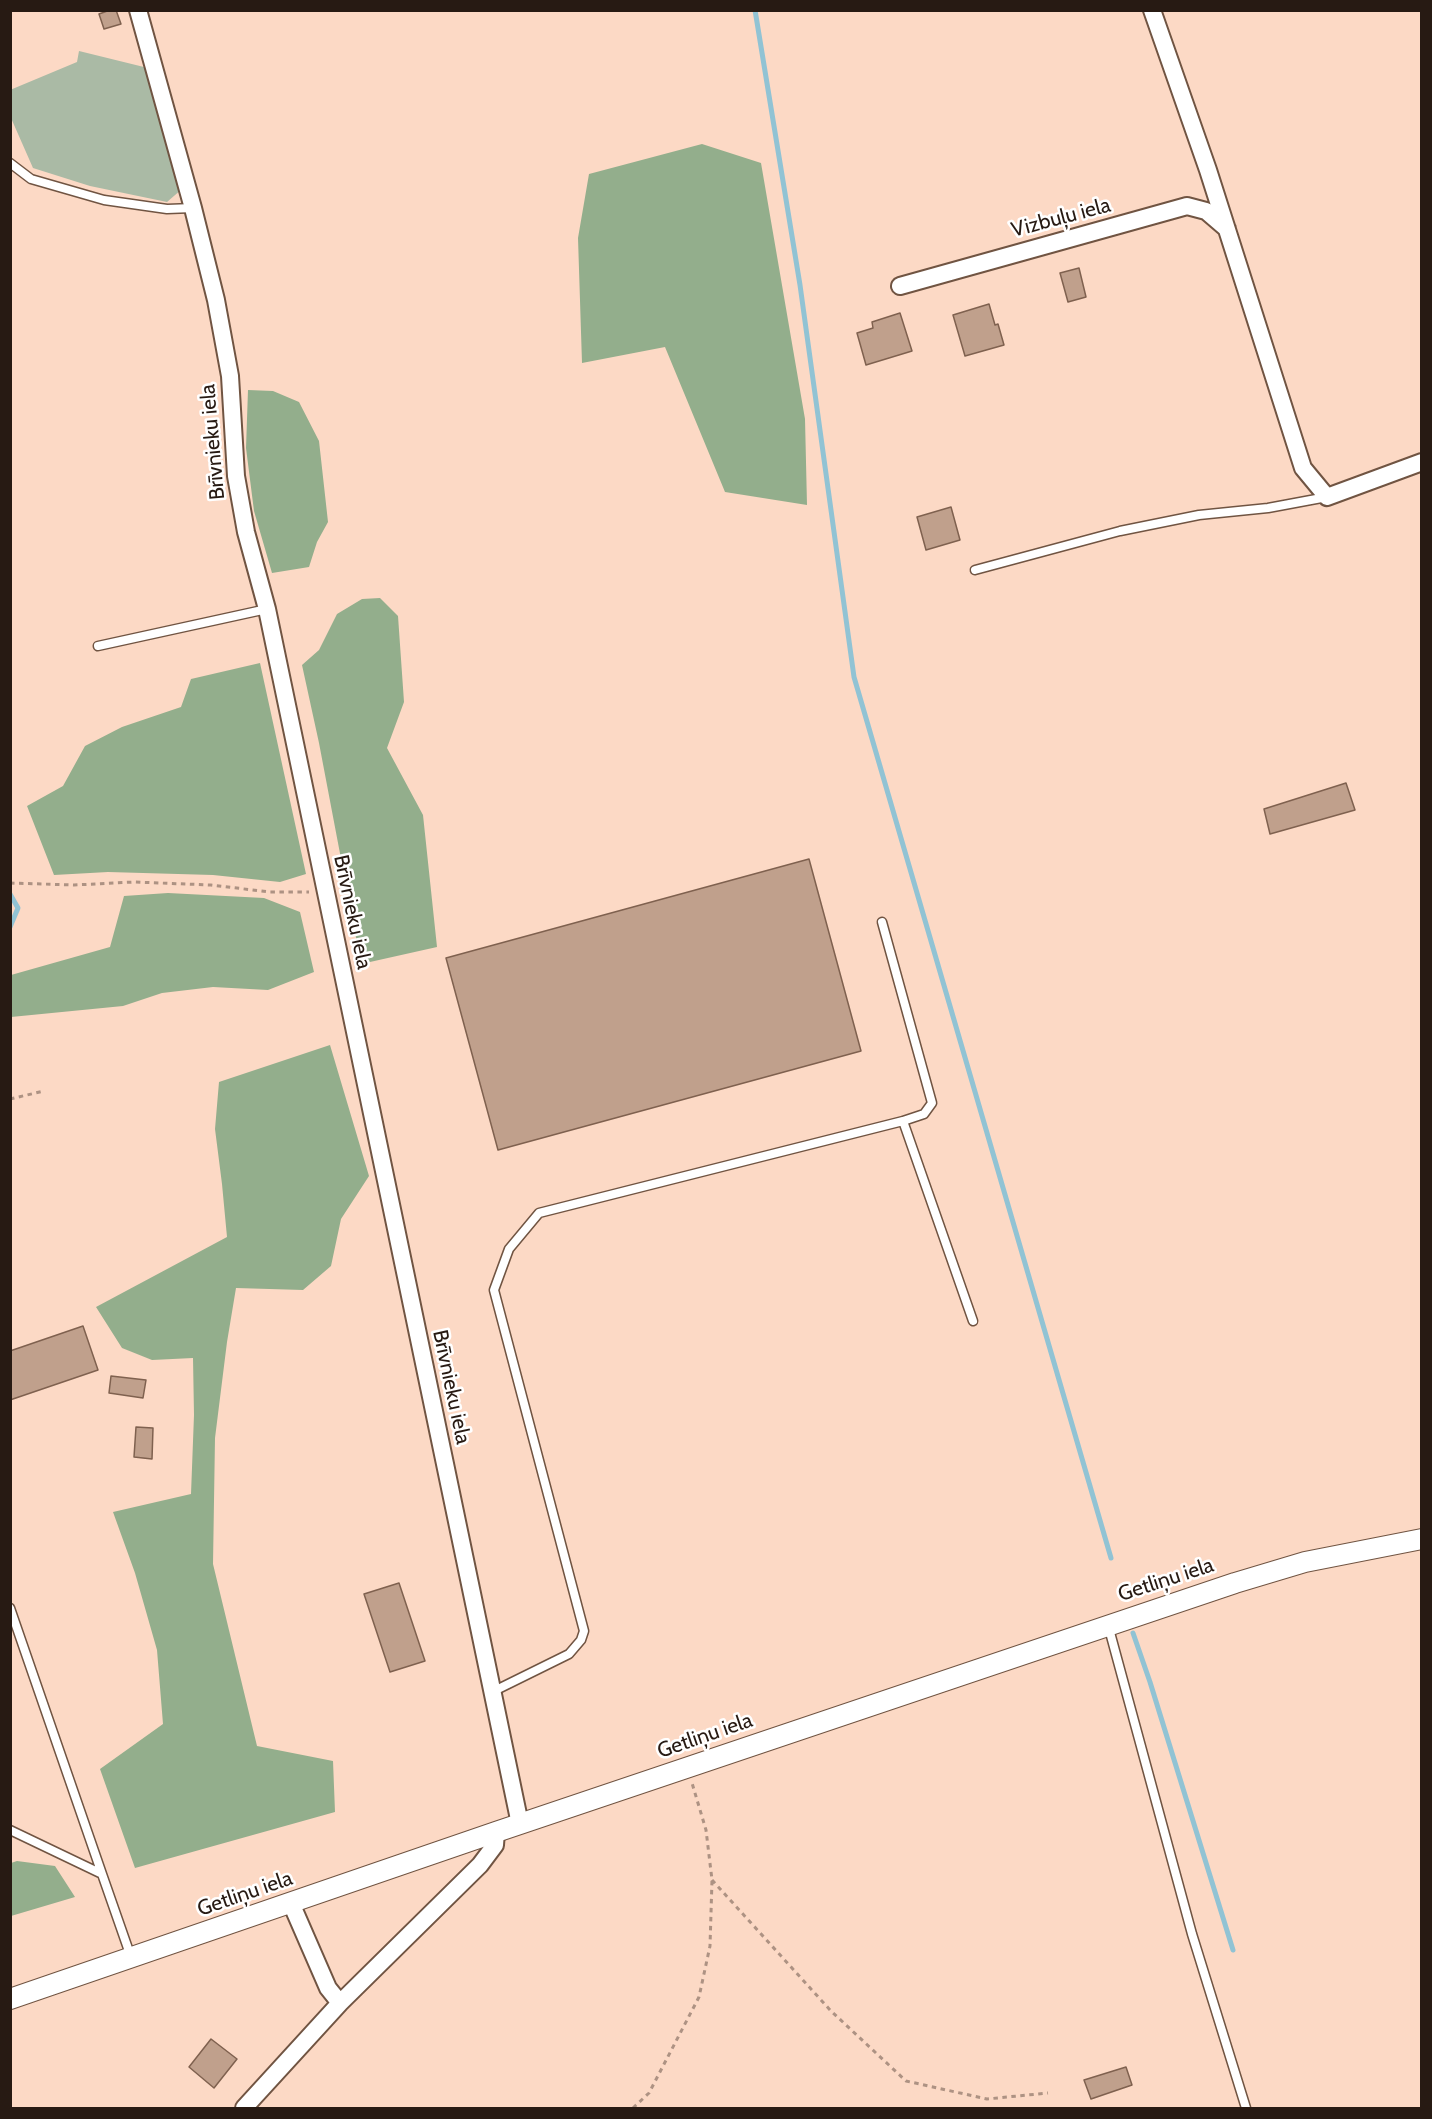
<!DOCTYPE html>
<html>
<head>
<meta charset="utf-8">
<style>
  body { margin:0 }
  #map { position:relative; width:1432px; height:2119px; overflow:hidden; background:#fcd9c5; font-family:Cabin,sans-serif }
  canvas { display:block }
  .frame { position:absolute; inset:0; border:12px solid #271a13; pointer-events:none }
</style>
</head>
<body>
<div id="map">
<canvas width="1432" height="2119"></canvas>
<div class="frame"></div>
</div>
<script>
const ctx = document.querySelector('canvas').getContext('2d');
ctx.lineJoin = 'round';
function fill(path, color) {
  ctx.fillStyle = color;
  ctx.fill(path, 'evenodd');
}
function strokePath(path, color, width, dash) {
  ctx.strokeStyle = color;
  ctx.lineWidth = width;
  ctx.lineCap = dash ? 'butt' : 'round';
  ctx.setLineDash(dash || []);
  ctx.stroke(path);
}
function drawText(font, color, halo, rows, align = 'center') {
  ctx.font = font + ' Cabin,sans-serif';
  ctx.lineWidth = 5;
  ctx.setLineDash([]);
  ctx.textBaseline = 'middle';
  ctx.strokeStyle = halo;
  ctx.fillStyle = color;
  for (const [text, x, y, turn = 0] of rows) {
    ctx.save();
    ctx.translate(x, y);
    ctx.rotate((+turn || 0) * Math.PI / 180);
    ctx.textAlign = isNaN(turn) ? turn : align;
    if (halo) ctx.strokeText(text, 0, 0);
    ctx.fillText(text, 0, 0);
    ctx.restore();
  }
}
const green = new Path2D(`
  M79 51 148 68 182 189 167 202 90 186 33 168 11 118 10 90 77 62Z`);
const forest = new Path2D(`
  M702 144 761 163 805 419 807 505 725 492 665 347 582 363 578 238 589 174Z
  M248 390 273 391 299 402 319 441 328 522 317 542 309 567 272 573 254 511 246 448Z
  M380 598 398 616 404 702 387 748 423 815 437 947 361 964 319 743 302 665 319 650 337 614 362 599Z
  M260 663 306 874 280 882 213 875 108 872 54 875 27 806 63 786 85 746 122 727 181 707 191 679Z
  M168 893 264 898 300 912 314 972 268 990 213 987 162 993 123 1006 11 1017V975L110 947 124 896Z
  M330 1045 369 1176 341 1219 331 1266 303 1290 236 1288 227 1342 215 1438 213 1564 257 1746 333 1761 335 1812 135 1868 100 1769 163 1724 157 1650 135 1573 113 1512 191 1494 194 1415 193 1358 152 1360 122 1348 96 1307 227 1237 222 1184 215 1129 219 1082Z
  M17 1861 55 1866 75 1897 11 1916V1863Z`);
const stream = new Path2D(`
  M755 10 800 285 854 677 1111 1558
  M10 894 18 908 10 927
  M1133 1633 1150 1682 1233 1950`);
const building = new Path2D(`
  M110 10H116L121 24 104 29 99 14Z
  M1079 268 1086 297 1068 302 1060 273Z
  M989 304 995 325 998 324 1004 345 965 356 953 315Z
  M900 313 912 351 866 365 857 333 873 328 872 322Z
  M951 507 960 540 926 550 917 517Z
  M1346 783 1355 810 1270 834 1264 809Z
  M809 859 861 1051 498 1150 446 958Z
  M83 1326 98 1370 10 1400V1351Z
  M111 1376 146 1380 143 1398 109 1393Z
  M136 1427 153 1428 152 1459 134 1457Z
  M399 1583 425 1661 390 1672 364 1594Z
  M211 2039 237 2059 214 2088 189 2067Z
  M1126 2067 1132 2085 1091 2099 1084 2080Z`);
const path = new Path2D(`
  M10 883 74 885 134 882 211 885 270 892H309
  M10 1099 44 1091
  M712 1880 831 2011 906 2081 987 2099 1048 2093
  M633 2108 649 2093 699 1997 710 1946 712 1880 706 1830 692 1783`);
const service = new Path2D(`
  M10 163 31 179 104 200 167 209 193 208
  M975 570 1120 531 1199 515 1268 508 1327 497
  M98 646 267 609
  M882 922 932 1103 924 1114 903 1121
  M10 1608 102 1874
  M1108 1625 1192 1934 1246 2108
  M492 1692 569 1654 581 1640 584 1631 494 1290 509 1249 539 1213 903 1121 973 1321
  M10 1830 102 1874 131 1957`);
const minor = new Path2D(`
  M138 10 193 208 216 300 230 376 236 476 246 532 267 609 520 1824
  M1152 10 1208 170 1303 468 1327 497 1422 462
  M900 286 1187 206 1206 211 1227 229
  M291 1903 328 1988 340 2003
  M244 2108 340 2003 480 1865 495 1845 496 1832`);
const tertiary = new Path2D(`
  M10 1999 496 1832 1235 1583 1305 1562 1422 1539`);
const streetNames = [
  ["Vizbuļu iela",1061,218,-15],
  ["Brīvnieku iela",213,442,-95],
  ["Brīvnieku iela",352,912,78],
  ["Brīvnieku iela",451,1387,78],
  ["Getliņu iela",1166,1580,-18],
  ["Getliņu iela",705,1736,-19],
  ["Getliņu iela",245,1894,-19]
];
fill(green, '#aabaa5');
fill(forest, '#93ae8c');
strokePath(stream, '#91c3d4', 5);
fill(building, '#c0a08c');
strokePath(building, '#7f614f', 1.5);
strokePath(service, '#705442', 11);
strokePath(minor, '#705442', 20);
strokePath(tertiary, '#705442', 22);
strokePath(path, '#ad9283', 3, [4.5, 4.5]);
strokePath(service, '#fff', 8);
strokePath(minor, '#fff', 16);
strokePath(tertiary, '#fff', 20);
drawText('21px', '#271a13', '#fff', streetNames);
</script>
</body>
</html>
